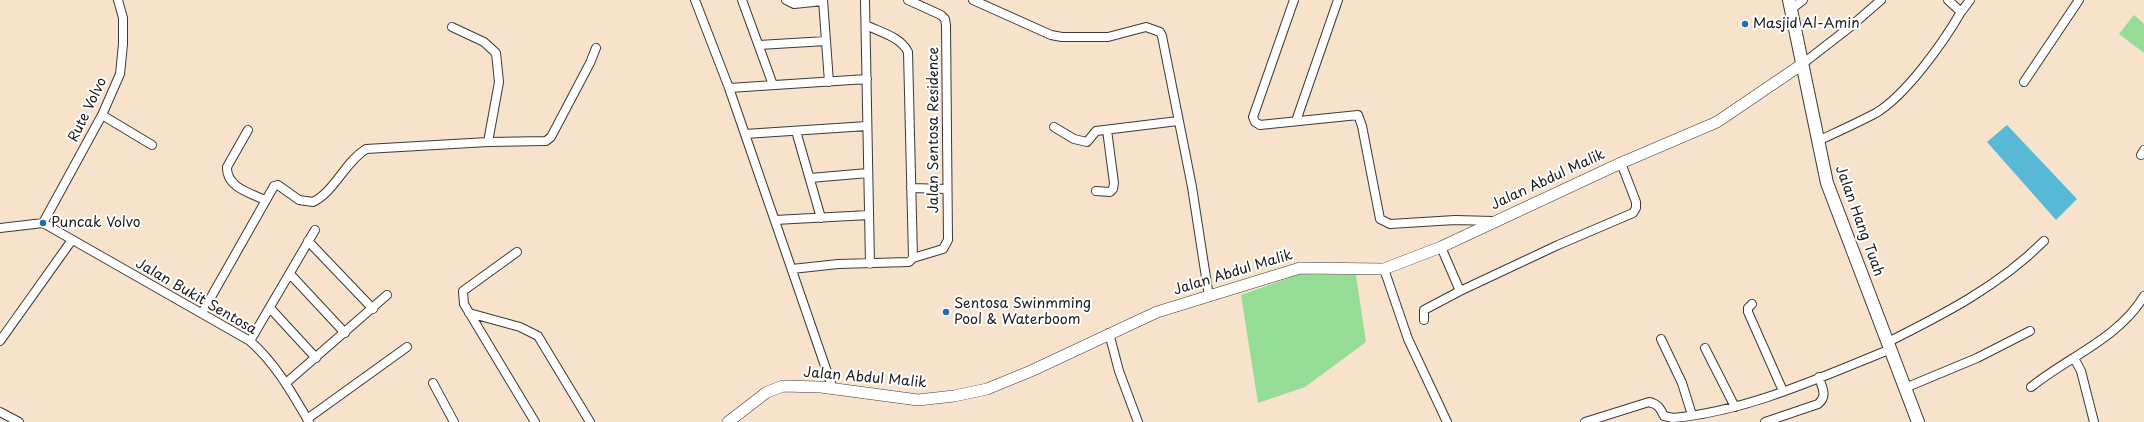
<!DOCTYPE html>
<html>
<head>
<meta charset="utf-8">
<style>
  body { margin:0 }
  canvas { display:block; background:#f7e2cc }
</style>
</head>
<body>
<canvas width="2144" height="422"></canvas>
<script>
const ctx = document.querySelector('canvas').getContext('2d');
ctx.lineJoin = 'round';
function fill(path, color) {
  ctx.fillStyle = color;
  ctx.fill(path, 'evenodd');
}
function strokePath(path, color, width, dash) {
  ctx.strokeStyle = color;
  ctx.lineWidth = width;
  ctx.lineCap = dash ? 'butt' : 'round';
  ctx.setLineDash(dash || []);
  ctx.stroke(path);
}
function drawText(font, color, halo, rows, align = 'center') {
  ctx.font = font + ' "Playpen Sans",sans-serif';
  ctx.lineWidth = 4;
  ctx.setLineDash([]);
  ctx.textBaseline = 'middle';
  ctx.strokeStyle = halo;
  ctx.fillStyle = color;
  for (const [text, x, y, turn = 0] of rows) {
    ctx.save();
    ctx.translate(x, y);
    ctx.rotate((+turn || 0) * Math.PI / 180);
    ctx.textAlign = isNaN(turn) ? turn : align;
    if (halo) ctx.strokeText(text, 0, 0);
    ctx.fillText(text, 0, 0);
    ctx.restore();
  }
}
const green = new Path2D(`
  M2134 15 2144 24V53L2119 34Z
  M1300 274 1356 275 1366 342 1305 387 1258 403 1241 295Z`);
const water = new Path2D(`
  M2007 125 2077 199 2056 220 1987 142Z`);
const street = new Path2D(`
  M695 0 729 88 833 389
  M742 0 773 85
  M786 0 794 4 823 1
  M823 0 829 82
  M865 0 870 264
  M908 0 941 15 945 19 946 25 948 240 943 249 913 258
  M973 0 1051 35 1062 37H1108L1146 27 1160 32 1162 36 1192 187 1209 297
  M1294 0 1253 117 1255 122 1260 125 1358 115 1362 126 1380 219 1390 224 1455 220 1493 221
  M1790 10 1803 0
  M1961 12 1970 0
  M452 27 484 42 496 53 499 82 488 142
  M759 45 826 41
  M1801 65 1850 27 1881 0
  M2024 82 2079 0
  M729 88 867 79
  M102 115 152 145
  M1296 121 1338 0
  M1054 127 1074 139 1087 142 1096 131 1178 121
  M248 130 227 167C226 187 250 193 265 200
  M796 131 821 218
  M745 134 867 126
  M1818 141C1837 132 1857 123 1876 113 1906 95 1943 43 1961 12L1948 0
  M2141 155 2144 150
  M810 178 868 173
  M911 188 947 189
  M1096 191 1110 192 1113 189 1114 183 1107 130
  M775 220 869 215
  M43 223 250 341C276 364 292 393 309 422
  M43 223 102 115 120 74 123 44V18L118 0
  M0 228 43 223
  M308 241 373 309
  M1441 247 1460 291 1558 245 1633 213 1636 208V202L1621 163
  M517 252 463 291 464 304 535 422
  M792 269 838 264 909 262 913 258 908 52C901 37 880 32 866 25
  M1384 269 1408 339 1447 422
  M290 274 345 333
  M1752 304 1748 308V312L1783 391
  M270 308 316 358
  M202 313 274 186 278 185 299 200 313 202C335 191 345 162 366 149L488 142 546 141 551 137 590 63 596 48
  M469 313 520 327 538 336 590 422
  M1424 320V310L1460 291
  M1109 333 1119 371 1138 422
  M1661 339 1682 383 1692 415
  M0 341 72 240
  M250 341 315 230
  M1888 342C1944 314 1999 286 2044 241
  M1705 348 1735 407
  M2074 358 2081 371 2094 422
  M286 383 387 295
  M433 383 454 422
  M2031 387C2068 357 2119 338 2144 296
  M1905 388 1977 358 2030 331
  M0 412 19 422
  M307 419 407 347
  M1585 422 1649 402C1658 404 1660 408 1664 416L1673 418C1749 411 1821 377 1891 349
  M1765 422 1818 404C1828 396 1822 388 1819 377`);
const secondary = new Path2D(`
  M728 422 767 392 783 386 821 387 918 400 954 396 987 389 1031 371 1157 312 1300 268 1384 269 1441 247 1621 163 1717 122 1801 65`);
const primary = new Path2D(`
  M1789 0 1827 183 1918 422`);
const markers = [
  [1745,24,4,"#1f6fb2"],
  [43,223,4,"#1f6fb2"],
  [946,312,4,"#1f6fb2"]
];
const poiNames = [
  ["Masjid Al-Amin",1753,24],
  ["Puncak Volvo",51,223],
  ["Sentosa Swinmming",954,304],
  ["Pool & Waterboom",954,320]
];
const streetNames = [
  ["Rute Volvo",88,110,-64],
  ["Jalan Sentosa Residence",934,130,-90],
  ["Jalan Abdul Malik",1548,180,-25],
  ["Jalan Hang Tuah",1859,221,70],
  ["Jalan Abdul Malik",1233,273,-17],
  ["Jalan Bukit Sentosa",196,297,30],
  ["Jalan Abdul Malik",865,378,5]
];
fill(green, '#95dd97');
fill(water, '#57b9d6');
strokePath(street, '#3d3a36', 10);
strokePath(secondary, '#3d3a36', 12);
strokePath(primary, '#3d3a36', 14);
strokePath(street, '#fff', 8);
strokePath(secondary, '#fff', 11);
strokePath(primary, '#fff', 12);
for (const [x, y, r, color] of markers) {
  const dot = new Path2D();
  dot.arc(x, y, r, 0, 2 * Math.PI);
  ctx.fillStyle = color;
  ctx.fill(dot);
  strokePath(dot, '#fff', 1.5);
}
drawText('14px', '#1c1c1c', '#fff', poiNames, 'left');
drawText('14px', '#1c1c1c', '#fff', streetNames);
</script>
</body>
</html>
